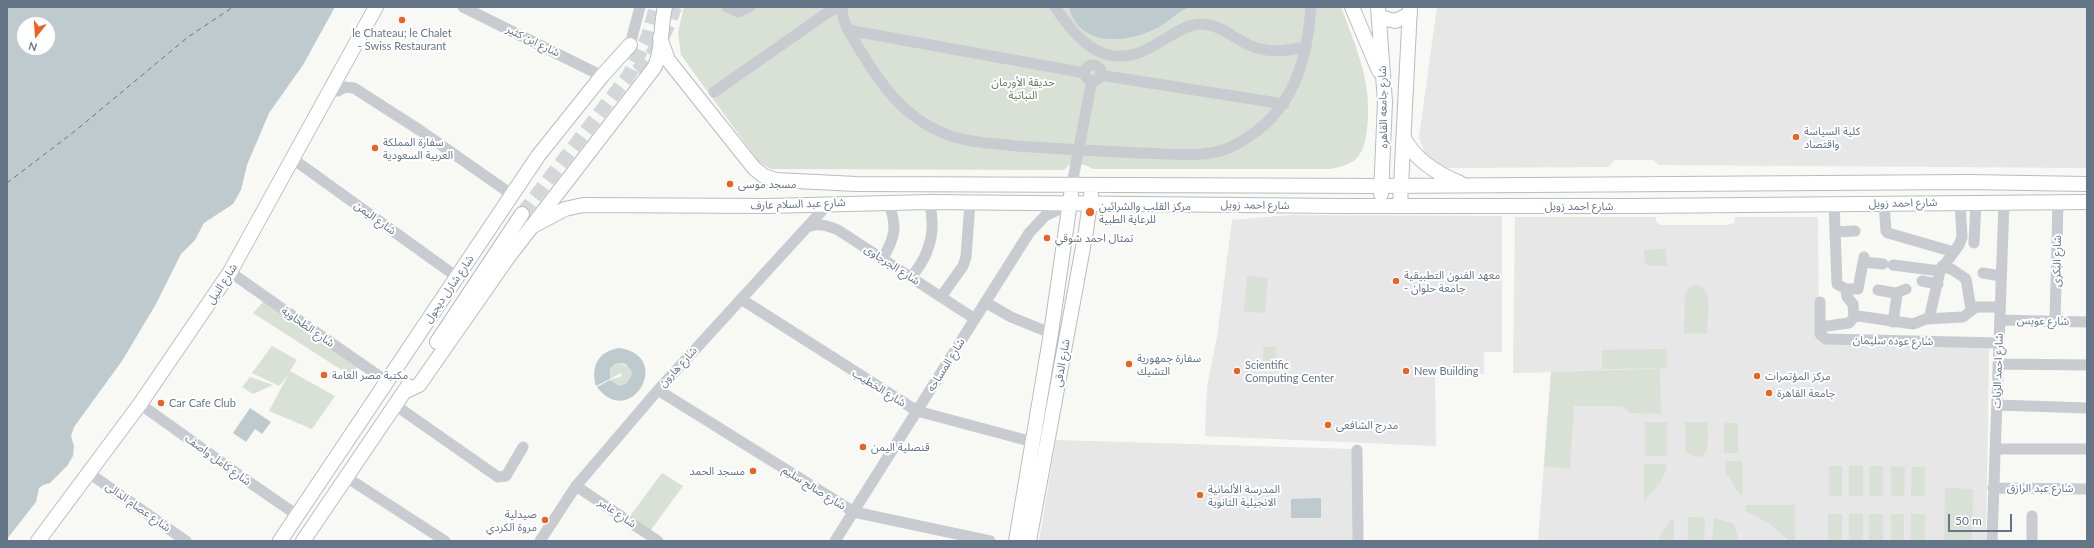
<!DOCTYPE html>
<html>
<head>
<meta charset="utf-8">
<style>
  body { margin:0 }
  #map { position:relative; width:2094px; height:548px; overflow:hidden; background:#f8f8f5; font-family:Lato,sans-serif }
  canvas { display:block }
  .frame { position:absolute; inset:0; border:8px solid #657588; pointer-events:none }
  .north { position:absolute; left:16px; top:16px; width:40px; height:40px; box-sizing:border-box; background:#fff; border:1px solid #c1c8cf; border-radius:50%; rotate:197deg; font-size:11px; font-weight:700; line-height:16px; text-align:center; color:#657588 }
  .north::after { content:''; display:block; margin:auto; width:14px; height:18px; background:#ed6220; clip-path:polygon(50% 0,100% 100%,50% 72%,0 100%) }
  .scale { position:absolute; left:1948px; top:514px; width:64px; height:18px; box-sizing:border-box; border:2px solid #657588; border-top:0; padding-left:5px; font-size:12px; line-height:14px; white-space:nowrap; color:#657588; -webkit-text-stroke:3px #fff; paint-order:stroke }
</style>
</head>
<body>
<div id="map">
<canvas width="2094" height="548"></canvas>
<div class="frame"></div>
<div class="north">N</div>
<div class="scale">50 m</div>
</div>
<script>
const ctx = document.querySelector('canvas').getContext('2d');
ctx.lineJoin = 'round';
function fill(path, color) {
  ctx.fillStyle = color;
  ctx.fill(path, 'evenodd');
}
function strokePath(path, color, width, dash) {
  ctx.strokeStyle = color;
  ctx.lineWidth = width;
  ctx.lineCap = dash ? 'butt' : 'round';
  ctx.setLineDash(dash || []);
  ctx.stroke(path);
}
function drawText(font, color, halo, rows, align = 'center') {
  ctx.font = font + ' Lato,"Noto Sans Arabic",sans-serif';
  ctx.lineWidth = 4;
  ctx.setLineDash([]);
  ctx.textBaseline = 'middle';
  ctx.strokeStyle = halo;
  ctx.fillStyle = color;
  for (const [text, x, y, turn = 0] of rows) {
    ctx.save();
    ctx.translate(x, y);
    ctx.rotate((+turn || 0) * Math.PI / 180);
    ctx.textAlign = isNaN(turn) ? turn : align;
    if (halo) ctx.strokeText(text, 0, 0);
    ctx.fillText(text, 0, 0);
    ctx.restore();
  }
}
const built = new Path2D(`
  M1437 7H2087V168L1659 165 1653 160H1614L1609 167 1445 168 1432 161 1425 154 1419 137Z
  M1290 215 1502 216V352H1470H1484V374L1435 373 1436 446 1205 436 1207 387 1217 337 1232 220Z
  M1515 217H1656V222L1661 225H1727L1734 223 1735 217H1818L1819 340 1989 346 1986 541H1538L1551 372 1513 373Z
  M1056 440 1354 449V541H1039Z`);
const green = new Path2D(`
  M684 7H1341C1356 47 1373 84 1367 128 1366 139 1364 151 1356 159 1349 165 1339 167 1330 169H1093C1085 164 1080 163 1070 164L1064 170 771 169 759 162 681 55 678 32Z
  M1666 249 1667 266H1649L1645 263 1644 250Z
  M1247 276 1268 278 1265 313 1244 311Z
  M1699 285C1714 291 1707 320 1707 334L1684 333 1685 292 1692 286Z
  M264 301 359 364 351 376 253 313Z
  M272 346 297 360 290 371 335 396 312 429 269 411 288 375 279 386 252 373Z
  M1263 347H1276L1277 370 1263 369Z
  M1667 349V368L1602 369V350Z
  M619 363 629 367 632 374 627 383 620 386 610 380 622 376 621 373 610 379 609 373 612 366Z
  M1660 369 1661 414 1630 413 1622 406H1574L1570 469 1544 466 1551 372Z
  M250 377 273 385 253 394 242 387Z
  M1645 422H1667V456H1645Z
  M1685 422H1707C1707 432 1712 455 1698 457 1693 457 1689 455 1686 451Z
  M1724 423H1738V453H1724Z
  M1725 461H1742L1743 495H1740L1726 473Z
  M1644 464H1665L1667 469 1659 484 1644 500Z
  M1829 466H1842V496H1829Z
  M1849 466H1863V496H1849Z
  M1870 466H1883V496H1869Z
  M1891 466 1905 467 1904 496H1891Z
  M1912 467H1925V496H1911Z
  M662 473 683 486 648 534 627 520Z
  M1945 488 1973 489 1972 541H1944Z
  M1746 505H1795V540H1788L1769 523 1746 511Z
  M1828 514H1842V541H1828Z
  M1849 514H1863V541H1849Z
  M1869 514H1883V541H1869Z
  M1891 514H1904V541H1891Z
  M1911 514H1925V541H1911Z
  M1688 517 1705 518 1704 541H1688Z
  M1714 518 1734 524 1739 541H1712Z
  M1671 520H1674V541H1659V538Z`);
const water = new Path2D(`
  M7 7H335L303 65 269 113 247 165 241 190 233 204 204 223 195 240 181 254 156 304 122 361 74 427 71 436 74 446 73 456 67 466 50 483 43 485 39 488 36 502 7 539ZM24 24H48V48H24Z
  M1069 7H1190C1178 11 1170 21 1159 27 1130 43 1079 49 1069 7Z
  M619 348C675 356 630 431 597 387L610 380 620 386 627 383 632 374C629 362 617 359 610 369V379L596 386C590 366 599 351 619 348Z
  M250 408 271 422 262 434 255 429 246 442 233 433Z
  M1321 498V518H1291V499Z`);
const ferry = new Path2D(`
  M7 183 75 131 188 37 233 7`);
const majorTunnel = new Path2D(`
  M637 71C656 54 667 31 675 7
  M522 214 629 75 648 36 656 7`);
const minor = new Path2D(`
  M463 7 602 76
  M727 7 738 12 749 7
  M842 7C842 24 852 36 860 50 881 85 904 117 943 133 967 143 992 143 1017 146 1059 149 1099 151 1140 153 1163 153 1188 157 1210 153 1221 152 1232 147 1242 141 1293 111 1307 62 1311 7
  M1055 7C1074 35 1098 65 1135 54 1147 51 1159 42 1170 36 1180 30 1191 23 1203 24 1220 25 1232 37 1247 44 1266 54 1285 51 1306 47
  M848 30 1085 73
  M630 45 640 7
  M1085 73a8 8 0 1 1 16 0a8 8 0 1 1-16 0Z
  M1100 75 1284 104
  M333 84 338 91 345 87 354 88 421 131 511 194
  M714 92 827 13 839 7
  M293 159 457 277
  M1072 184 1092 80
  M1834 203 1837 284 1846 289 1847 297 1853 304 1854 317
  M1884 203 1886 231 1888 233 1954 252
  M807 227C818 222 828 226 838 230L975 319
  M1835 232 1855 231
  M1974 243 1976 202
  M882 259C895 239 898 225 888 203
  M1863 262 1883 264
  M1893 265 1940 271
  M1942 266 1953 270 1966 279 1971 309
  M230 272 386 381
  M1983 273 2001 276
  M911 277C930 255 937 231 929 202
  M1922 281 1938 284
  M1846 289H1858L1864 257
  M1878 290 1895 293 1897 295 1893 322
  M1896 293 1906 289
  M941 297 963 266 966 257 970 203
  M741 299 917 411 1033 442
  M985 302 1011 317 1043 330
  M1820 302V334L1826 339 1999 343
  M1929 319 1940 271 1959 245 1962 237 1960 202
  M2000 320 2087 322
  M2055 321 2058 202
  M1820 327 1849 323 1855 316H1858L1913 324 1926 319 1963 317 1976 307H2000
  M1998 364 2087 365
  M658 390 854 512 990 541
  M140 404 249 482 297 515
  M395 405 498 477 506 476 523 447
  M1997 405 2087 408
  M1995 449H2087
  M1357 450 1358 541
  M89 473 186 541
  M346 477 445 541
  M576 486 658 541
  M1993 488 2087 489
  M540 541 576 486 658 390 829 203
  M835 541 1029 233 1045 216 1068 205
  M1992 541 2004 202
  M2032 541V516`);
const major = new Path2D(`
  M1352 7 1379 71
  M1378 7 1385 102 1381 194
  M1379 17 1395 21 1410 14
  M660 38 668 60 754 168 764 176 776 180 856 184 1382 186 1968 182 2087 184
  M1404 138C1415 160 1438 174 1460 183
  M1400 206 1410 7
  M531 227 565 209 583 205 767 206 929 202 1339 206H1633L2087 202
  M437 342 522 214
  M404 392 419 385 509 256 654 68C663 51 660 27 665 7
  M38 541 140 404 230 272 376 7
  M280 541 538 156 602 76 630 45
  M303 541 408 386
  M1016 541 1051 333 1071 195
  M1029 541 1086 231 1091 195`);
const markers = [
  [402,20,4,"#ed6220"],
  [1796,137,4,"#ed6220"],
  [375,148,4,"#ed6220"],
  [730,184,4,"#ed6220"],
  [1090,212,5,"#ed6220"],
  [1047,238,4,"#ed6220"],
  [1396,281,4,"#ed6220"],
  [1129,364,4,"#ed6220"],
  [1237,371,4,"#ed6220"],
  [1406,371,4,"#ed6220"],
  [324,375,4,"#ed6220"],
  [1757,376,4,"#ed6220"],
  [1769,393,4,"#ed6220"],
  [161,403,4,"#ed6220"],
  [1328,425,4,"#ed6220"],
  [863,447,4,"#ed6220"],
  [753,471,4,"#ed6220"],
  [1200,495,4,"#ed6220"],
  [545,520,4,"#ed6220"]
];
const poiNames = [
  ["le Chateau; le Chalet",402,33,"center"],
  ["- Swiss Restaurant",402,46,"center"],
  ["كلية السياسة",1804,131],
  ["واقتصاد",1804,144],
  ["سفارة المملكة",383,142],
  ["العربية السعودية",383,155],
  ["مسجد موسى",738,184],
  ["مركز القلب والشرائين",1099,206],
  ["للرعاية الطبية",1099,219],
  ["تمثال احمد شوقي",1055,238],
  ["معهد الفنون التطبيقية",1404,275],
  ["- جامعة حلوان",1404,288],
  ["سفارة جمهورية",1137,358],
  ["التشيك",1137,371],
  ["Scientific",1245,365],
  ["Computing Center",1245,378],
  ["New Building",1414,371],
  ["مكتبة مصر العامة",332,375],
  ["مركز المؤتمرات",1765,376],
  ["جامعة القاهرة",1777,393],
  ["Car Cafe Club",169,403],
  ["مدرج الشافعى",1336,425],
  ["قنصلية اليمن",871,447],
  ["مسجد الحمد",745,471,"right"],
  ["المدرسة الألمانية",1208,489],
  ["الانجيلية الثانوية",1208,502],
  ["صيدلية",537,514,"right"],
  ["مروة الكردي",537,527,"right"]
];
const streetNames = [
  ["شارع ابن كثير",533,41,26],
  ["شارع جامعه القاهره",1383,107,-91],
  ["شارع احمد زويل",1903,203,-1],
  ["شارع عبد السلام عارف",798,204,-2],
  ["شارع احمد زويل",1255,205,1],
  ["شارع احمد زويل",1579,206],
  ["شارع اليمن",375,218,36],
  ["شارع البكرى",2057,261,-89],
  ["شارع الجرجاوى",892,265,33],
  ["شارع النيل",222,284,-57],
  ["شارع شارل ديجول",449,289,-56],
  ["شارع عويس",2043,321,1],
  ["شارع الطحاوية",308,327,35],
  ["شارع عوده سليمان",1893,341,1],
  ["شارع الدقى",1062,363,-80],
  ["شارع المساحه",946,365,-58],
  ["شارع هارون",678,367,-47],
  ["شارع احمد الزيات",1998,371,-88],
  ["شارع الخطيب",879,388,32],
  ["شارع كامل واصف",218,460,36],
  ["شارع صالح سليم",814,488,32],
  ["شارع عبد الرازق",2040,488],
  ["شارع عصام الدالى",138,507,35],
  ["شارع عامر",617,513,34]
];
const parkNames = [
  ["حديقة الأورمان",1023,82],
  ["النباتية",1023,95]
];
fill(built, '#e6e7e6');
fill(green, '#d9e0d6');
fill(water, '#bfcacf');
strokePath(ferry, '#617783', 1, [5, 4]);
strokePath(majorTunnel, '#d3d7da', 14, [14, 7]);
strokePath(major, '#b9bcc1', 16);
strokePath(minor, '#c8cbcf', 11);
strokePath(major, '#fff', 14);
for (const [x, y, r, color] of markers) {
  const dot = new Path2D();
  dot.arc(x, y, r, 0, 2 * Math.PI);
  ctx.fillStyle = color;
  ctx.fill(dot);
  strokePath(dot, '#fff', 1.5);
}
drawText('11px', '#657588', '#fff', poiNames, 'left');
drawText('11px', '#657588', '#fff', streetNames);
drawText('11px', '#637a61', '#fff', parkNames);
</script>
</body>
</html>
